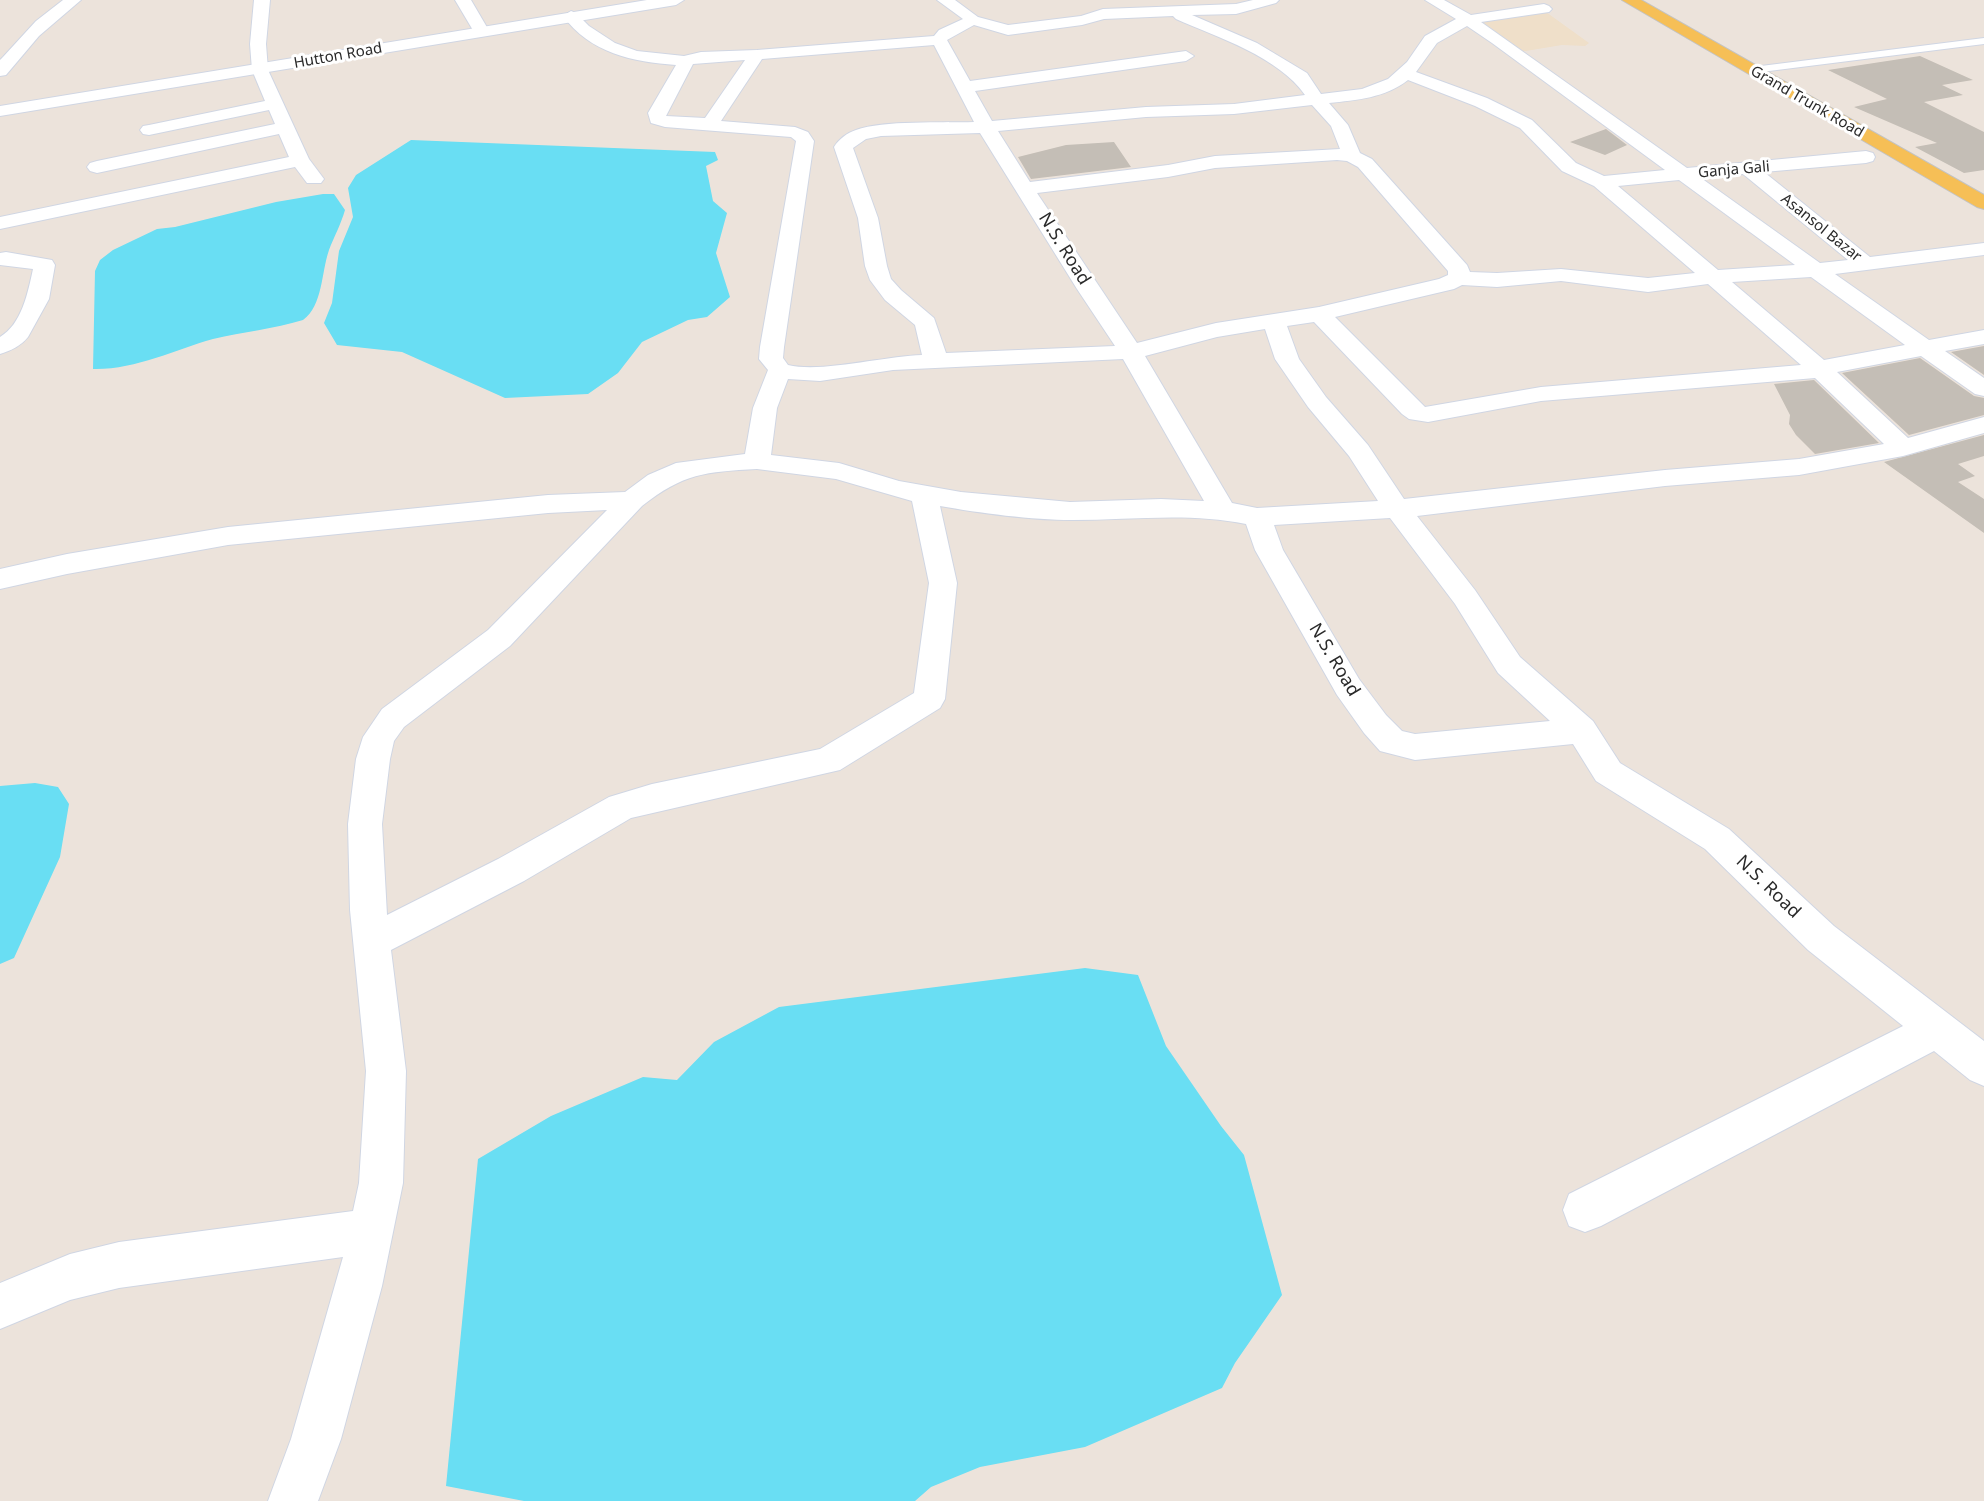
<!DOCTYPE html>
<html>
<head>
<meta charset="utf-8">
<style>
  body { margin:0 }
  canvas { display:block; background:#ece3db }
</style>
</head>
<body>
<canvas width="1984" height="1501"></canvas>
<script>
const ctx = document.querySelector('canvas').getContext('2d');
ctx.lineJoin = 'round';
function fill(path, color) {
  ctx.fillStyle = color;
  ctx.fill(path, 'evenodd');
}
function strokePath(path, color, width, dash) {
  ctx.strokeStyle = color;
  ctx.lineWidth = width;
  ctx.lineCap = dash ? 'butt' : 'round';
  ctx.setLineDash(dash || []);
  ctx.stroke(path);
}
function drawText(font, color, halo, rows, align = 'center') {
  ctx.font = font + ' "Noto Sans",sans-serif';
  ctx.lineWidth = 6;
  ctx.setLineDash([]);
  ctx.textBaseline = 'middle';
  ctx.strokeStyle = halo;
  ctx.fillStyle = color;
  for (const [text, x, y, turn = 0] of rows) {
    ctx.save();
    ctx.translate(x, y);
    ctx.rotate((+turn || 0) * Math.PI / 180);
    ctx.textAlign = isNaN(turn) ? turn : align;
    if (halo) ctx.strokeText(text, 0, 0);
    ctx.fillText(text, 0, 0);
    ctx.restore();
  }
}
const education = new Path2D(`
  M1546 12 1589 43 1585 46 1562 45 1520 52 1474 20Z`);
const water = new Path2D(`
  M411 140 715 152 718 160 706 166 713 201 727 213 716 253 730 297 707 317 688 320 642 342 618 373 588 394 505 398 402 352 337 345 324 323 332 303 339 251 353 217 348 188 356 175Z
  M323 194H334L345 210C341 224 334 237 329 250 321 273 323 305 303 320 274 329 243 332 213 339 174 350 135 370 93 369L95 271 100 260 113 250 157 229 175 227 276 202Z
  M35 783 58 787 69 804 60 857 14 958 0 964V786Z
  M1085 968 1138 975 1166 1046 1221 1126 1244 1155 1282 1295 1235 1363 1222 1388 1085 1447 980 1467 931 1487 915 1501H524L446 1486 478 1159 551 1116 643 1077 677 1080 714 1042 779 1007Z`);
const building = new Path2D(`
  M1920 56 1973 80 1942 85 1963 95 1924 102 1984 132V170L1964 173 1915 147 1937 143 1854 107 1887 99 1828 70Z
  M1606 129 1627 145 1605 155 1570 142Z
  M1114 142 1131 167 1031 179 1018 157 1066 145Z
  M1984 346V375L1951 352Z
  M1920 358 1974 396 1984 398V415L1909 435 1842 373Z
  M1814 380 1879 443 1815 454 1796 435 1789 424 1790 415 1774 384Z
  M1984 435V456L1958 464 1975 476 1958 482 1984 499V533L1884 462Z`);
const service = new Path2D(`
  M1984 38V44L1753 73 1748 70 1753 67Z`);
const minor = new Path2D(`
  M63 0H81L39 36 6 75 0 76V60L3 57 36 21Z
  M254 0H270L266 44 268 70 309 159 324 179 321 183H307L295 167 0 229V217L289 157 279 134 97 173 90 171 87 167 90 163 97 161 275 124 269 110 149 135 143 134 140 130 143 126 149 125 265 101 252 70 250 44Z
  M455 0H471L488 29 486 32H474Z
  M937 0H955L978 17 1008 25 1081 16 1103 9 1236 4 1253 0H1279L1276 3 1236 14 1192 15 1257 43 1307 73 1321 94 1362 89 1388 79 1407 62 1425 36 1456 19 1425 0H1444L1471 15 1544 4 1549 6 1552 9 1549 12 1481 22 1687 168 1866 151 1873 153 1875 157 1873 161 1866 163 1764 172 1870 257 1984 243V255L1835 274 1929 340 1984 330V344L1945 351 1984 378V396L1975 394 1921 356 1837 372 1908 438 1984 417V433L1903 456 1799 475 1665 486 1417 516 1475 590 1520 657 1593 721 1620 763 1729 829 1834 926 1984 1041V1086L1970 1080 1934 1051 1601 1226 1585 1232 1569 1226 1563 1210 1569 1194 1903 1026 1808 950 1705 849 1596 781 1573 744 1415 760 1380 751 1364 733 1337 695 1255 550 1246 524C1189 512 1130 520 1072 520 1033 520 979 513 940 506L957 583 945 699 940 708 840 770 631 818 524 881 391 950 406 1071 403 1183 382 1286 341 1439 318 1501H268L291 1439 343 1257 119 1288 70 1300 0 1329V1283L70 1254 119 1242 353 1211 359 1183 366 1071 350 910 348 824 356 759 363 737 382 709 488 630 607 510 548 513 228 545 67 574 0 589V569L67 554 228 527 548 495 625 492 648 475 676 463 745 454 753 408 768 370 759 359 760 347 796 141 791 137 665 127 651 123 648 113 676 65C633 62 590 53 563 16L571 11 576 13 589 26 615 43 637 51 684 56 701 52 757 50 934 36 939 30 963 19ZM1173 16 1176 19C1217 37 1279 57 1305 95L1234 104 1146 107 992 121 975 91 1186 61 1194 56 1186 51 970 81 947 40 974 25 1008 35 1082 25 1104 19ZM1467 26 1492 43 1665 170 1604 176 1576 163 1532 120 1487 98 1416 72 1437 43ZM934 45 974 122C943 123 883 120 856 130 847 133 839 139 834 147L858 218 865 266 870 280 885 300 915 325 922 355C885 356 822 373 788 365L783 358 784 347 814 141 808 132 795 127 721 121 762 59ZM745 60 705 118 666 116 693 64ZM1408 80 1475 106 1520 128 1562 171 1594 186 1695 273 1648 278 1561 269 1497 273 1470 272 1467 265 1372 159 1360 153 1348 125 1329 103C1357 100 1385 98 1408 80ZM1312 105 1331 126 1340 149 1215 156 1168 165 1030 182 998 131 1146 117 1234 114ZM980 133 1077 289 1115 346 946 353 934 318 901 290 891 279 887 266 878 218 853 148 866 139 881 136ZM1337 160 1347 161 1358 167 1448 271V275L1439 279 1319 307 1216 323 1137 343 1037 193 1168 177 1215 168ZM1743 174 1848 260 1820 263 1701 178ZM1679 180 1795 265 1718 270 1618 186ZM1811 277 1905 345 1824 360 1732 282ZM1561 281 1648 292 1708 284 1801 365 1541 387 1425 407 1335 317 1454 289 1462 285 1497 287ZM1314 322 1402 414 1409 419 1428 422 1541 401 1815 378 1884 444 1799 459 1665 470 1404 499 1368 445 1326 397 1299 359 1287 326ZM1265 329 1275 359 1308 407 1349 456 1378 501 1257 508 1232 503 1145 356 1217 337ZM1123 359 1204 501 1161 499 1070 502 961 492 899 481 839 463 771 455 777 408 788 379 820 381 893 370ZM757 469 836 479 912 501 929 583 914 693 820 749 652 784 609 797 498 859 387 915 382 824 390 759 394 741 404 727 510 646 642 506C684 473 705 472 757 469ZM1390 518 1455 604 1498 673 1550 721 1415 734 1402 731 1386 715 1359 679 1283 550 1274 525Z
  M6 252 52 260 55 265 49 299 28 337C21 346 10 351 0 354V337C22 324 28 292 33 269L0 265V253Z`);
const tertiary = new Path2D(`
  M647 0H684L676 5 0 116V106Z`);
const primary = new Path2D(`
  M1622 0H1641L1984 195V209L1977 207Z`);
const farStreetnames = [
  ["Hutton Road",338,56,-10],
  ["Grand Trunk Road",1807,102,30],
  ["Ganja Gali",1734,170,-5],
  ["Asansol Bazar",1821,228,39]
];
const streetNames = [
  ["N.S. Road",1064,249,58],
  ["N.S. Road",1334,660,59],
  ["N.S. Road",1768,887,44]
];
fill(education, '#efdfc9');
fill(water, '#69def3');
fill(building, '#c4beb6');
strokePath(service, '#d0d6e3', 2);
strokePath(minor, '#d0d6e3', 2);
strokePath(tertiary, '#d0d6e3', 2);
strokePath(primary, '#c3c3c3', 2);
fill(service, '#fff');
fill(minor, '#fff');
fill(tertiary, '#fff');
fill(primary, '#f6bf56');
drawText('15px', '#2a2a2a', '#fff', farStreetnames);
drawText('18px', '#2a2a2a', '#fff', streetNames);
</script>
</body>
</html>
